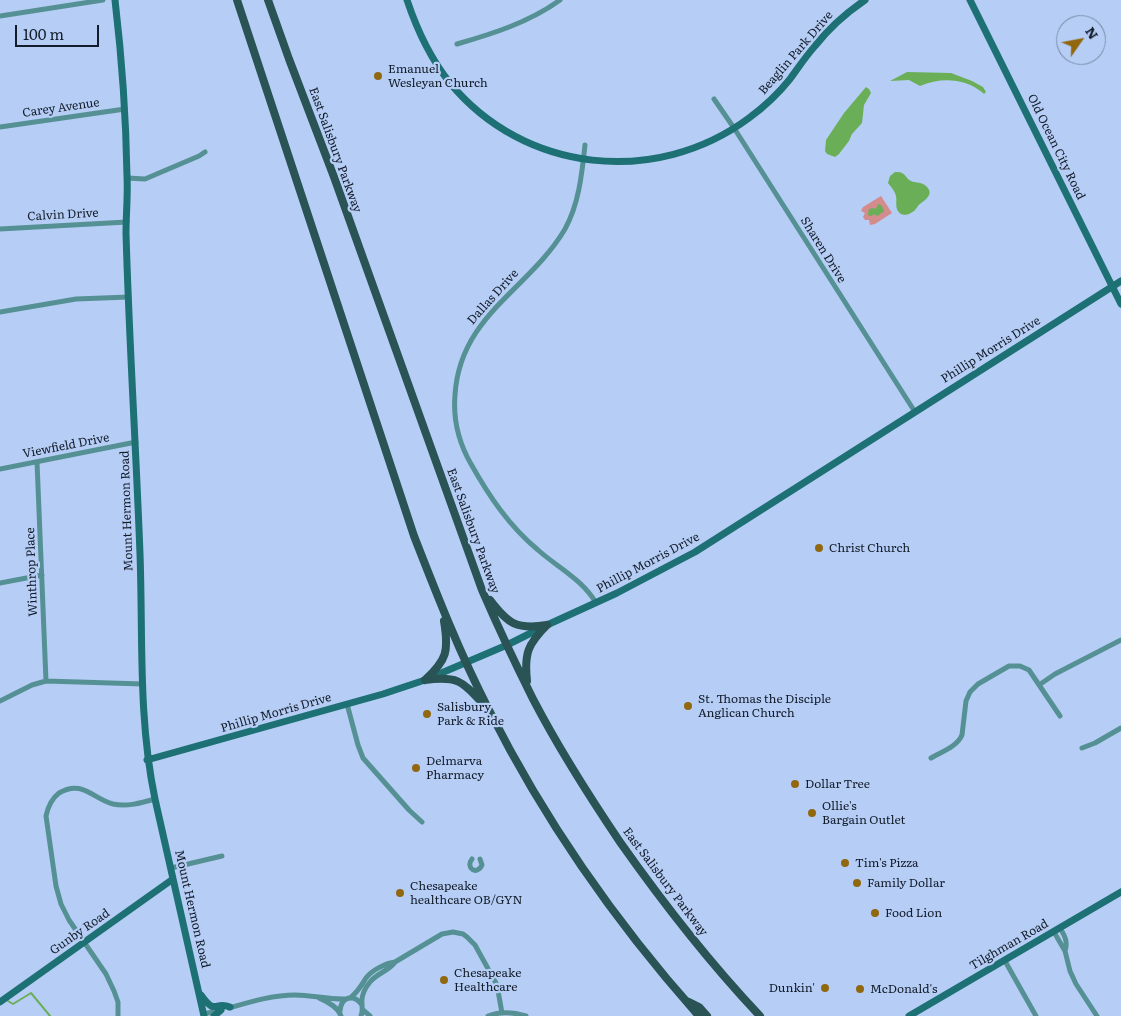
<!DOCTYPE html>
<html>
<head>
<meta charset="utf-8">
<style>
  body { margin:0 }
  #map { position:relative; width:1121px; height:1016px; overflow:hidden; background:#b6cef5; font-family:Literata,serif }
  canvas { display:block }
  .north { position:absolute; left:1056px; top:15px; width:50px; height:50px; box-sizing:border-box; background:#b6cef5; border:1px solid #7587a4; border-radius:50%; rotate:57deg; font-size:14px; font-weight:700; line-height:20px; text-align:center; color:#131c2a }
  .north::after { content:''; display:block; margin:auto; width:18px; height:22px; background:#916710; clip-path:polygon(50% 0,100% 100%,50% 72%,0 100%) }
  .scale { position:absolute; left:15px; top:25px; width:84px; height:22px; box-sizing:border-box; border:2px solid #131c2a; border-top:0; padding-left:6px; font-size:15px; line-height:18px; white-space:nowrap; color:#131c2a; -webkit-text-stroke:4px #b6cef5; paint-order:stroke }
</style>
</head>
<body>
<div id="map">
<canvas width="1121" height="1016"></canvas>
<div class="north">N</div>
<div class="scale">100 m</div>
</div>
<script>
const ctx = document.querySelector('canvas').getContext('2d');
ctx.lineJoin = 'round';
function fill(path, color) {
  ctx.fillStyle = color;
  ctx.fill(path, 'evenodd');
}
function strokePath(path, color, width, dash) {
  ctx.strokeStyle = color;
  ctx.lineWidth = width;
  ctx.lineCap = dash ? 'butt' : 'round';
  ctx.setLineDash(dash || []);
  ctx.stroke(path);
}
function drawText(font, color, halo, rows, align = 'center') {
  ctx.font = font + ' Literata,serif';
  ctx.lineWidth = 4.5;
  ctx.setLineDash([]);
  ctx.textBaseline = 'middle';
  ctx.strokeStyle = halo;
  ctx.fillStyle = color;
  for (const [text, x, y, turn = 0] of rows) {
    ctx.save();
    ctx.translate(x, y);
    ctx.rotate((+turn || 0) * Math.PI / 180);
    ctx.textAlign = isNaN(turn) ? turn : align;
    if (halo) ctx.strokeText(text, 0, 0);
    ctx.fillText(text, 0, 0);
    ctx.restore();
  }
}
const green = new Path2D(`
  M881 196 892 213 875 224 870 225 869 220H865L863 217 865 213 861 211 863 207Z`);
const water = new Path2D(`
  M907 72 951 73 972 81 983 87 986 92 984 94 983 93C965 78 941 77 920 86L909 80 890 81Z
  M866 87 869 89 871 93 864 105 862 123 852 134 849 141 839 154 835 157 827 154 825 151 826 140 844 113Z
  M895 172C906 171 904 177 911 181 916 183 922 182 926 186 935 194 925 200 920 204 918 205 917 208 915 210 911 214 902 218 898 211 895 207 897 201 896 196 895 191 891 187 888 183L890 176Z
  M878 204 881 205 884 210V212L881 213 878 216 873 214 872 216H869L868 214 869 209 872 208 876 209Z`);
const stream = new Path2D(`
  M8 1001 13 1004 31 993 50 1016`);
const street = new Path2D(`
  M0 16 103 0
  M457 44C492 34 530 22 560 0
  M714 99 734 128 915 412
  M0 127 125 109
  M585 145C582 173 579 204 565 229 529 290 460 315 455 395 453 419 459 443 471 464 489 496 509 526 538 550 557 567 583 580 596 603
  M127 178 145 179 199 156 205 152
  M0 229 127 222
  M0 312 76 299 129 297
  M37 462 46 681
  M0 469 136 442
  M0 583 42 575
  M1039 685 1055 674 1121 640
  M0 701 32 685 46 681 143 684
  M347 704 358 745 363 758 409 810 422 822
  M1082 748 1095 743 1121 728
  M931 758C941 752 957 747 962 735L966 701 970 692 978 684 1009 666H1020L1029 670 1060 716
  M472 859C465 868 477 876 482 865L480 859
  M171 868 222 856
  M1060 928C1065 936 1068 942 1065 951
  M1054 932 1065 951 1070 971 1076 984 1097 1016
  M1005 961 1036 1016
  M319 998C328 1002 338 1007 341 1016
  M350 998C358 992 361 986 366 978 372 970 386 963 395 962
  M229 1008C250 1002 272 995 295 995 312 995 330 1000 346 999
  M363 1010 370 1016
  M340 1011C341 997 353 993 362 1005
  M204 1014 220 1010
  M118 1016V1002L114 991 106 974 69 920 61 904 56 886 46 816C48 807 51 799 59 793 82 779 93 799 113 804 127 807 141 803 155 799
  M361 1016C363 1011 362 1009 362 1004 361 996 365 988 370 982 377 973 389 971 395 962L442 934 453 932 463 934 467 937 475 945 497 985 502 1013
  M488 1016C501 1011 513 1012 526 1016`);
const secondary = new Path2D(`
  M115 0C122 59 126 117 127 176 128 195 126 214 126 233 129 340 136 447 140 554 143 636 138 718 155 799L204 1016
  M407 0C417 30 430 58 450 83 524 173 656 187 749 118 764 107 778 94 790 79 798 68 806 56 815 46 829 28 846 13 865 0
  M970 0 1121 304
  M147 760 383 694 425 680 507 645 547 625 617 593 695 552 1121 281
  M201 995C216 1016 214 1001 230 1007
  M0 1002 173 879
  M214 1016 221 1010
  M909 1016 1121 892`);
const primary = new Path2D(`
  M237 0 414 536C437 595 460 654 489 710 545 821 617 924 699 1016
  M268 0 289 59 334 177 482 590C498 627 515 663 533 699 559 749 589 796 620 842 663 903 709 962 760 1016
  M490 600C508 624 517 630 547 625
  M425 680C447 660 449 651 444 621
  M425 680C456 676 462 680 482 703
  M527 681C524 653 528 644 547 625
  M689 1002 699 1007 707 1016`);
const markers = [
  [378,76,5,"#916710"],
  [819,548,5,"#916710"],
  [688,706,5,"#916710"],
  [427,714,5,"#916710"],
  [416,768,5,"#916710"],
  [795,784,5,"#916710"],
  [812,813,5,"#916710"],
  [845,863,5,"#916710"],
  [857,883,5,"#916710"],
  [400,893,5,"#916710"],
  [875,913,5,"#916710"],
  [444,980,5,"#916710"],
  [825,988,5,"#916710"],
  [860,989,5,"#916710"]
];
const streetNames = [
  ["Beaglin Park Drive",796,53,-49],
  ["Carey Avenue",61,108,-8],
  ["Old Ocean City Road",1056,147,64],
  ["East Salisbury Parkway",335,150,70],
  ["Calvin Drive",63,215,-3],
  ["Sharen Drive",823,250,58],
  ["Dallas Drive",493,297,-48],
  ["Phillip Morris Drive",991,350,-32],
  ["Viewfield Drive",66,446,-11],
  ["Mount Hermon Road",127,511,-92],
  ["East Salisbury Parkway",473,531,70],
  ["Phillip Morris Drive",648,563,-28],
  ["Winthrop Place",32,572,-92],
  ["Phillip Morris Drive",276,713,-16],
  ["East Salisbury Parkway",665,882,53],
  ["Mount Hermon Road",192,909,77],
  ["Gunby Road",80,932,-35],
  ["Tilghman Road",1009,945,-30]
];
const poiNames = [
  ["Emanuel",388,69],
  ["Wesleyan Church",388,83],
  ["Christ Church",829,548],
  ["St. Thomas the Disciple",698,699],
  ["Anglican Church",698,713],
  ["Salisbury",437,707],
  ["Park & Ride",437,721],
  ["Delmarva",426,761],
  ["Pharmacy",426,775],
  ["Dollar Tree",805,784],
  ["Ollie's",822,806],
  ["Bargain Outlet",822,820],
  ["Tim's Pizza",855,863],
  ["Family Dollar",867,883],
  ["Chesapeake",410,886],
  ["healthcare OB/GYN",410,900],
  ["Food Lion",885,913],
  ["Chesapeake",454,973],
  ["Healthcare",454,987],
  ["Dunkin'",815,988,"right"],
  ["McDonald's",870,989]
];
fill(green, '#d48b8b');
fill(water, '#6aaf57');
strokePath(stream, '#6aaf57', 2);
strokePath(street, '#559194', 5);
strokePath(secondary, '#1d7074', 7);
strokePath(primary, '#295355', 8);
for (const [x, y, r, color] of markers) {
  const dot = new Path2D();
  dot.arc(x, y, r, 0, 2 * Math.PI);
  ctx.fillStyle = color;
  ctx.fill(dot);
  strokePath(dot, '#b6cef5', 2);
}
drawText('12px', '#131c2a', '#b6cef5', streetNames);
drawText('12px', '#131c2a', '#b6cef5', poiNames, 'left');
</script>
</body>
</html>
